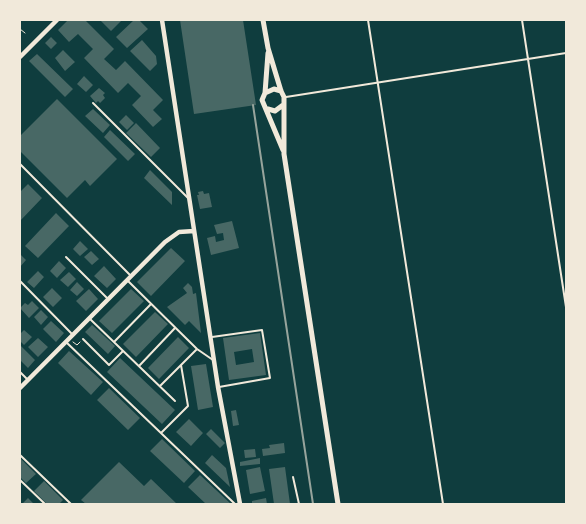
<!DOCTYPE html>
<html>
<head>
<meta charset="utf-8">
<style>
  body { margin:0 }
  #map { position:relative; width:586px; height:524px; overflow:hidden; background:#0f3d3e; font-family:"Titillium Web",sans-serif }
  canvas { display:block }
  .frame { position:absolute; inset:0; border:21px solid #f1e9da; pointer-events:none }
</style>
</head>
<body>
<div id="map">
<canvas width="586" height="524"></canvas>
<div class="frame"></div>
</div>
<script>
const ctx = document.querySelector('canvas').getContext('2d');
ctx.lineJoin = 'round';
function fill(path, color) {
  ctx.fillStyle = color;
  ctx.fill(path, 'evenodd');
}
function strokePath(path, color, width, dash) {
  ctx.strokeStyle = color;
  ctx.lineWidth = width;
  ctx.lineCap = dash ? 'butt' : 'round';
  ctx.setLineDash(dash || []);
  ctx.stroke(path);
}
const building = new Path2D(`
  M68 20H85L114 49 104 59 116 70 125 61 163 100 153 110 162 119 153 127 132 105 141 96 128 83 118 93 84 58 93 49 78 34 69 42 58 30Z
  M100 20H122L111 31Z
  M134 20H139L148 29 127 48 116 37Z
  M180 20H243L256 105 194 114Z
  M51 37 57 43 51 49 45 43Z
  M142 40 156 56 157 64 150 71 130 51Z
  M63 50 75 62 65 71 55 58Z
  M37 54 73 89 65 97 29 61Z
  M84 76 93 85 86 92 77 84Z
  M99 88 105 93 103 95 105 98 100 103 98 101 96 103 90 96Z
  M57 99 117 159 90 186 85 180 67 198 20 151V136Z
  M93 109 110 125 103 133 85 116Z
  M126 115 134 123 127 130 119 122Z
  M136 123 160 148 151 157 126 133Z
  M110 130 135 154 128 161 104 137Z
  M150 170 172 192V205L144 178Z
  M28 184 42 198 20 221V192Z
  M203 191 204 194 209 193 212 207 200 209 197 195H199L198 192Z
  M56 213 69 226 38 258 25 246Z
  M232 221 239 248 211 255 207 238 215 236 216 242 224 240 223 233 217 234 214 225Z
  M80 241 88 249 80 256 73 249Z
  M171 248 185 261 151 296 137 282Z
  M91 251 99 259 92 265 84 257Z
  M20 254 26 260 20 267Z
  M59 261 66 268 57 278 50 271Z
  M104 266 116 279 107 288 94 276Z
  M38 271 44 277 34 288 27 282Z
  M69 272 76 279 68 287 60 280Z
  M77 282 84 289 77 296 70 290Z
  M188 283 192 287 193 294 196 293 201 333 189 321 185 325 167 307 187 293 183 288Z
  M52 288 62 298 53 307 43 297Z
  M89 289 98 299 86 311 76 301Z
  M131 289 144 301 112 333 99 321Z
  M32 301 39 308 29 318 20 308 25 303 28 305Z
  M41 310 48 317 41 325 34 317Z
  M155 312 168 324 136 357 123 344Z
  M51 321 64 333 56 342 43 329Z
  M92 325 115 346 108 354 85 332Z
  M24 330 32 337 24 345 20 341V334Z
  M260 333 266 375 229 380 223 338ZM252 349 254 362 236 365 234 352Z
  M178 337 189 348 159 379 148 368Z
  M38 338 48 347 38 357 28 347Z
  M20 345 35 360 28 368 20 360Z
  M69 351 103 382 91 395 58 363Z
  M120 358 175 410 162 424 107 372Z
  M206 364 213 407 198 410 191 366Z
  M109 388 140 418 128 430 97 400Z
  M236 410 239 425 233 426 231 411Z
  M189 419 203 433 191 446 176 432Z
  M211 429 225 443 220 448 206 434Z
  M162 439 195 471 184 483 150 451Z
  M284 443 285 453 263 456 262 449 270 448 269 445Z
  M255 449 256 457 245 458 244 450Z
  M212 455 226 468 230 487 205 463Z
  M20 458 36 474 26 483 20 477Z
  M260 458V464L240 466V462Z
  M119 462 144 486 151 479 177 504H86L81 500Z
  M260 467 265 491 250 494 246 470Z
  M285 467 290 504H274L269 469Z
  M200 475 231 504H206L188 487Z
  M44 481 63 500 59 504H47L34 491Z
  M28 498 34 504H22Z
  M266 498 267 504H252V501Z`);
const path = new Path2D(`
  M20 29 25 33
  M73 342 77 345 80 342`);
const service = new Path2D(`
  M368 20 443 504
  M522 20 566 307
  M286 97 566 53
  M93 103 188 198
  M20 164 131 276
  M66 257 107 298
  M127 280 197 349 213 360
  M20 281 72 334
  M89 318 175 401
  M212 337 262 330 270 378 219 387
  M83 339 109 365 123 351
  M66 342 235 504
  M114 342 151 304
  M139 366 175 328
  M20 372 28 380
  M160 386 197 349
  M161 433 188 406 181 365
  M20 455 71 504
  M293 477 299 504
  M20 480 45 504`);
const tertiary = new Path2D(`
  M162 20 218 387 240 504
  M20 57 57 20
  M20 388 165 242 179 232 194 231`);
const secondary = new Path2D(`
  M263 20 268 48 281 91 284 97V154L338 504
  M268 53 265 93 262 100 283 150
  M265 93 274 89 281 91
  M268 109 275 111 283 105`);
const rail = new Path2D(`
  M253 105 313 504`);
fill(building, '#486865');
strokePath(path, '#f1e9da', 1);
strokePath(service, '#f1e9da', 2);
strokePath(tertiary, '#f1e9da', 4.5);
strokePath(secondary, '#f1e9da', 5);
strokePath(rail, '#97a49c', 2);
</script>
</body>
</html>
